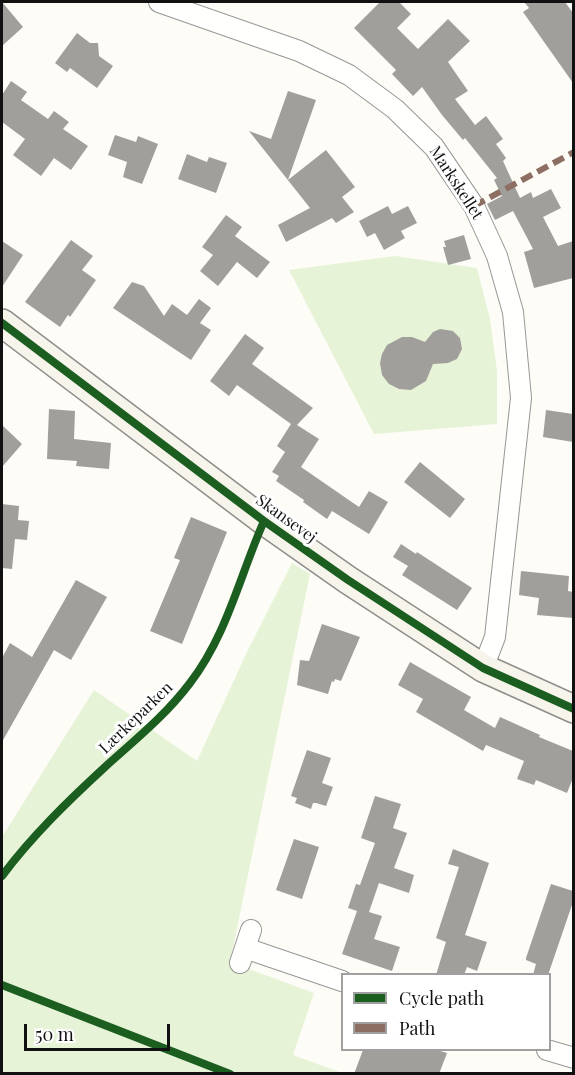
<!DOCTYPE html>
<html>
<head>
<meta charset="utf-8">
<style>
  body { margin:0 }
  #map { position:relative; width:575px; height:1075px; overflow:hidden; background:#fdfcf7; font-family:"Playfair Display",serif }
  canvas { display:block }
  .frame { position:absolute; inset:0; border:3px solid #111; pointer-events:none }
  .legend { position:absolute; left:341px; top:973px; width:210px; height:78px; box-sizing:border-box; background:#fff; border:2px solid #a0a0a0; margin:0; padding:8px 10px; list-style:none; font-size:18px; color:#111 }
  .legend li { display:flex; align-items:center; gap:12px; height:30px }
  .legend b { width:30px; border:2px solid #a0a0a0 }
  .scale { position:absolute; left:24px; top:1024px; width:146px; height:27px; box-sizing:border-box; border:3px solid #111; border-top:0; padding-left:8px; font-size:18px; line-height:21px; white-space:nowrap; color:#111; -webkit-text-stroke:4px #fff; paint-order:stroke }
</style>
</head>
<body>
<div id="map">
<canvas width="575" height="1075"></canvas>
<div class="frame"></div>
<ul class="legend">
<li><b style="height:8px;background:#1b5e20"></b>Cycle path</li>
<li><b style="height:8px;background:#8d6e63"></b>Path</li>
</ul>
<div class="scale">50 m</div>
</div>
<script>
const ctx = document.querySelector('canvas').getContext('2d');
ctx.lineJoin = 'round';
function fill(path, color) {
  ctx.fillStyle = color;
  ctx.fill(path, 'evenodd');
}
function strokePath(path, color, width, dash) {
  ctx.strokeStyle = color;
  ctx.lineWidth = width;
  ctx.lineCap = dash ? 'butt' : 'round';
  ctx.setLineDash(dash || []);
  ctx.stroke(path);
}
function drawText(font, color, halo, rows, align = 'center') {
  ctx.font = font + ' "Playfair Display",serif';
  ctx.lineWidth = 6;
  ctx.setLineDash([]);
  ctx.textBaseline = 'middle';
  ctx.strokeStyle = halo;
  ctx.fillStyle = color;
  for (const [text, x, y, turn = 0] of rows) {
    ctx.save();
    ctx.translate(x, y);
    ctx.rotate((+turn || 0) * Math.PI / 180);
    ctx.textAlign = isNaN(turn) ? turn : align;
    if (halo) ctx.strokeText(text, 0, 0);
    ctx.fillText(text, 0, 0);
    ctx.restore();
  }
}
const green = new Path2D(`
  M395 256 477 268 490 319 497 371V424L374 434 289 270Z
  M292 563 310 574 230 962 314 993 293 1055 342 1073H2V837L94 690 197 761 246 654Z`);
const building = new Path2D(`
  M2 2 23 27 2 46Z
  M380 2H399L411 14 397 28 418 49 448 19 470 41 448 62 468 91 455 99 475 125 486 116 503 139 496 144 506 158 503 161 520 198 531 192 533 198 551 189 561 208 543 217 558 246 573 241V278L534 288 524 252 533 249 513 211 495 220 487 204 502 196 494 180 497 178 465 138 463 140 442 115 422 87 413 96 392 74 396 70 354 28Z
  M524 2H565L573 13V83L523 12 529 8Z
  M77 33 90 43H98L99 56 113 66 97 88 70 68 67 72 55 63Z
  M11 81 27 92 21 100 48 119 54 111 69 122 63 129 88 146 71 170 54 158 41 176 13 155 25 139 2 122V95Z
  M288 91 316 100 288 180 326 150 355 187 342 197 354 212 336 223 332 218 286 242 278 225 310 208 249 131 271 139Z
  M115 135 136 142 138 136 158 144 142 184 123 177 127 162 108 155Z
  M187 154 207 162 209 157 227 163 216 193 178 179Z
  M388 206 392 214 408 206 417 223 401 231 405 238 384 250 375 233 367 237 359 221Z
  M226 215 242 227 235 236 270 262 257 278 237 262 218 286 200 271 213 255 202 247Z
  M464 235 471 259 448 265 443 247H446L444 241Z
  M71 240 93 256 82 270 96 280 70 317 68 315 60 327 25 302Z
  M2 241 23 255 2 287Z
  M132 282 144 286 164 316 172 304 187 315 199 299 211 308 200 323 211 330 191 360 113 308Z
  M440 329 453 331 460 338 462 349 457 359 448 363 433 364 426 381 411 390 399 389 389 384 382 375 380 363 382 354 387 345 402 337H412L425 342 433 332Z
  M245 334 264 348 252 364 313 408 297 425 319 439 301 467 359 507 369 491 388 502 369 534 332 511 327 519 303 502 304 500 276 481 279 476 272 472 285 452 277 446 291 424 237 385 229 396 210 381Z
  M49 409 75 411 74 439 111 443 109 469 76 466 77 461 47 459Z
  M546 410 573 414V442L543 437Z
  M2 425 22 444 2 467Z
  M420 462 465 499 450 518 404 482Z
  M2 504 19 506 18 520 29 521 27 540 15 539 12 569 2 568Z
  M191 517 227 532 182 644 150 631 180 560 174 558Z
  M401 544 416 554 417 552 472 588 457 610 402 575 408 566 393 557Z
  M521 571 569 576 568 591 573 592V618L537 615 539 598 519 595Z
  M76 580 107 597 71 660 54 650 2 742V658L10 643 32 657Z
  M322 624 360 637 341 681 335 679 334 682 332 681 328 694 297 685 300 660 309 661Z
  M410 662 471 697 464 710 495 728 500 717 540 735 539 737 573 751V778L567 793 536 780 534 785 517 779 524 761 486 745 483 751 416 712 423 699 398 685Z
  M307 750 331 758 322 783 333 787 326 806 316 803H313L311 809 295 803 297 798 291 796Z
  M375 796 401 804 393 828 407 833 394 868 414 875 409 893 379 883 369 912 382 916 374 939 400 947 392 971 342 954 357 911 348 908 356 884 360 885 375 843 361 838Z
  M294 839 319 847 302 899 276 890Z
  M453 849 489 863 465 935 487 942 477 971 467 967 464 975H436L446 942 436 938 459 867 448 864Z
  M551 884 573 891V902L548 975H533L536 964 526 960V958Z
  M363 1050H437L447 1053 439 1074H354Z`);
const street = new Path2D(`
  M159 2 299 51 349 75 395 109 434 147 474 206 497 256 513 312 521 398 495 637 483 668
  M245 948 342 981
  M240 963 251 930
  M547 1050 574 1058`);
const secondary = new Path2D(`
  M2 323 264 521 348 580 483 668 574 709`);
const quiet = new Path2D(`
  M474 206 574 152`);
const cycleway = new Path2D(`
  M2 323 264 521 348 580 483 668 574 709
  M2 876C32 836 68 801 105 767 135 740 166 715 190 683 227 635 240 575 264 521
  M2 985 230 1074`);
const streetNames = [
  ["Markskellet",456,183,57],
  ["Skansevej",286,519,36],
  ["Lærkeparken",136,718,-44]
];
fill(green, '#e7f3d7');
fill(building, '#a19f9c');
strokePath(street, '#979795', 22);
strokePath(secondary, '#8e8d8b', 30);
strokePath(street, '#fffffe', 20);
strokePath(secondary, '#f6f4eb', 27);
strokePath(quiet, '#8d6e63', 6, [12, 6]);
strokePath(cycleway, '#1b5e20', 8);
drawText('16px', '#111', '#fff', streetNames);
</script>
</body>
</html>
